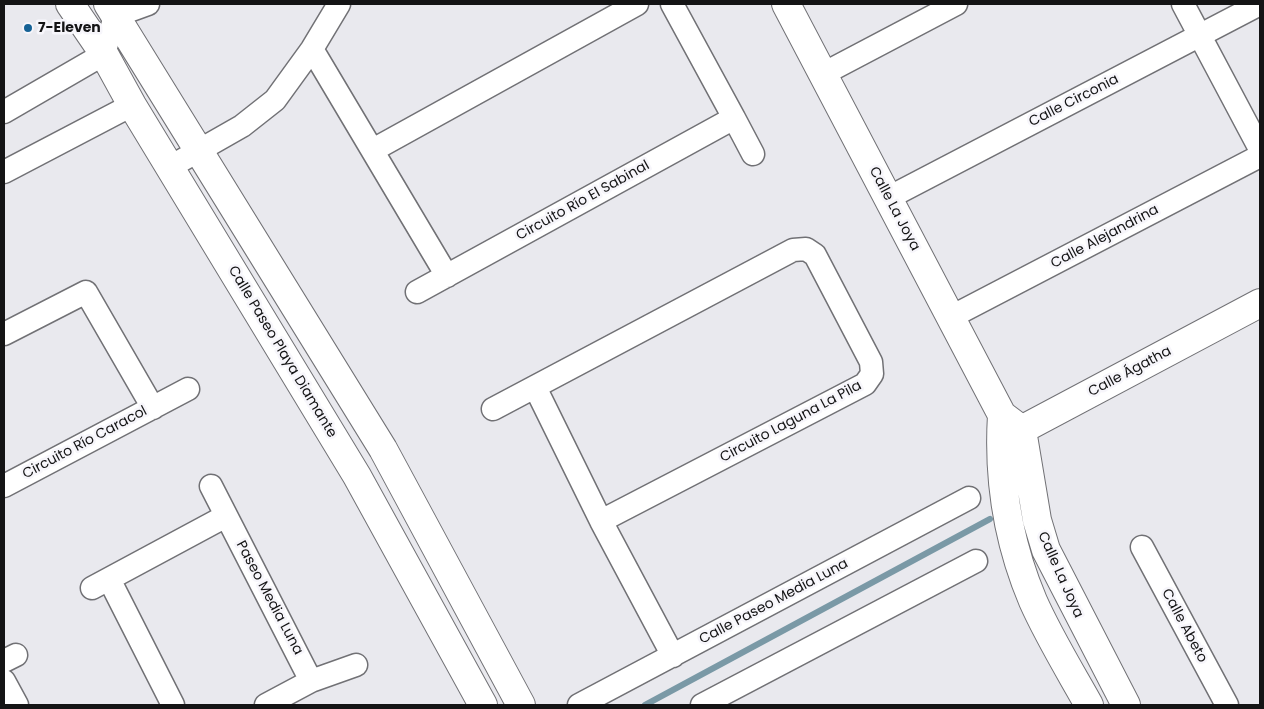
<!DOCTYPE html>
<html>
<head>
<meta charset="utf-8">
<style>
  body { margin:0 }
  #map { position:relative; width:1264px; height:709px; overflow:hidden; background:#e9e9ee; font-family:Poppins,sans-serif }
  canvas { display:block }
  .frame { position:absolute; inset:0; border:5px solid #141415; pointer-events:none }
</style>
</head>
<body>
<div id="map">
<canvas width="1264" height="709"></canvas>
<div class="frame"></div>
</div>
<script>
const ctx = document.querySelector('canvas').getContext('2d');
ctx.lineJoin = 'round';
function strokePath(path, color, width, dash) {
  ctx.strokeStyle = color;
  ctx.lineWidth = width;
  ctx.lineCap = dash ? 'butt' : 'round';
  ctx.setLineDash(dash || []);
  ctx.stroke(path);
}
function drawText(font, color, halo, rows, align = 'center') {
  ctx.font = font + ' Poppins,sans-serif';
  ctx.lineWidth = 5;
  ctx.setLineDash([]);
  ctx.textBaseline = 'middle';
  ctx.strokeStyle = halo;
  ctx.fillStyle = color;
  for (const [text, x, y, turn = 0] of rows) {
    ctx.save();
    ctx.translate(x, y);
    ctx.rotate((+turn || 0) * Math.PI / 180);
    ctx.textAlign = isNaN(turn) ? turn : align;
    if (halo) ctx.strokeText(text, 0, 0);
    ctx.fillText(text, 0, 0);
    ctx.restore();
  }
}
const stream = new Path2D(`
  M645 705 990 519`);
const minor = new Path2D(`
  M1183 4 1260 149
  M312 49 447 276
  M823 74 956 4
  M4 112 104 54 115 16 148 4
  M734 118 753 154
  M373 150 637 4
  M170 167 242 126 275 100 312 49 339 4
  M4 172 132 105
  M888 198 1260 4
  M417 292 734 118 672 4
  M951 317 1260 156
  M4 334 86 292 153 408
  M535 387 601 521 673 656
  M493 409 793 250 806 249 815 255 871 362 872 374 865 384 601 521
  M4 486 188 389
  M211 486 311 681
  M1142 547 1227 705
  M109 579 173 705
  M92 588 226 516
  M4 661 16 655
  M4 681 17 705
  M266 705 311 681 356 665
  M579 705 969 498
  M702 705 976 561`);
const tertiary = new Path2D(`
  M70 4 104 54 132 105 357 476 483 705
  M108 4 383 449 521 705
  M786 4 1002 415 1022 430 1037 520 1046 550 1126 705
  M1002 415C998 479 1008 542 1033 601 1049 637 1070 671 1089 705
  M1006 438 1260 303`);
const markers = [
  [28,28,5,"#166295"]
];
const poiNames = [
  ["7-Eleven",38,28]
];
const streetNames = [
  ["Calle Circonia",1074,101,-27],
  ["Circuito Río El Sabinal",583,201,-29],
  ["Calle La Joya",894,209,62],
  ["Calle Alejandrina",1105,237,-28],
  ["Calle Paseo Playa Diamante",282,352,59],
  ["Calle Ágatha",1130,372,-28],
  ["Circuito Laguna La Pila",791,422,-28],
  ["Circuito Río Caracol",85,443,-28],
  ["Calle La Joya",1060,575,66],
  ["Paseo Media Luna",269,598,62],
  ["Calle Paseo Media Luna",774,602,-28],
  ["Calle Abeto",1184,626,62]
];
strokePath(stream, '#7a99a6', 6);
strokePath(minor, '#717175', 25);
strokePath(tertiary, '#717175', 30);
strokePath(minor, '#fff', 22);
strokePath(tertiary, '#fff', 28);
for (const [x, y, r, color] of markers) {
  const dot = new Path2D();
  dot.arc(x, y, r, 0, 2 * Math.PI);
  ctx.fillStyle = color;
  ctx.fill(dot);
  strokePath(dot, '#f7f6fb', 2);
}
drawText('bold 14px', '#141415', '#f7f6fb', poiNames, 'left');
drawText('14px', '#141415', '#f7f6fb', streetNames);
</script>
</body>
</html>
